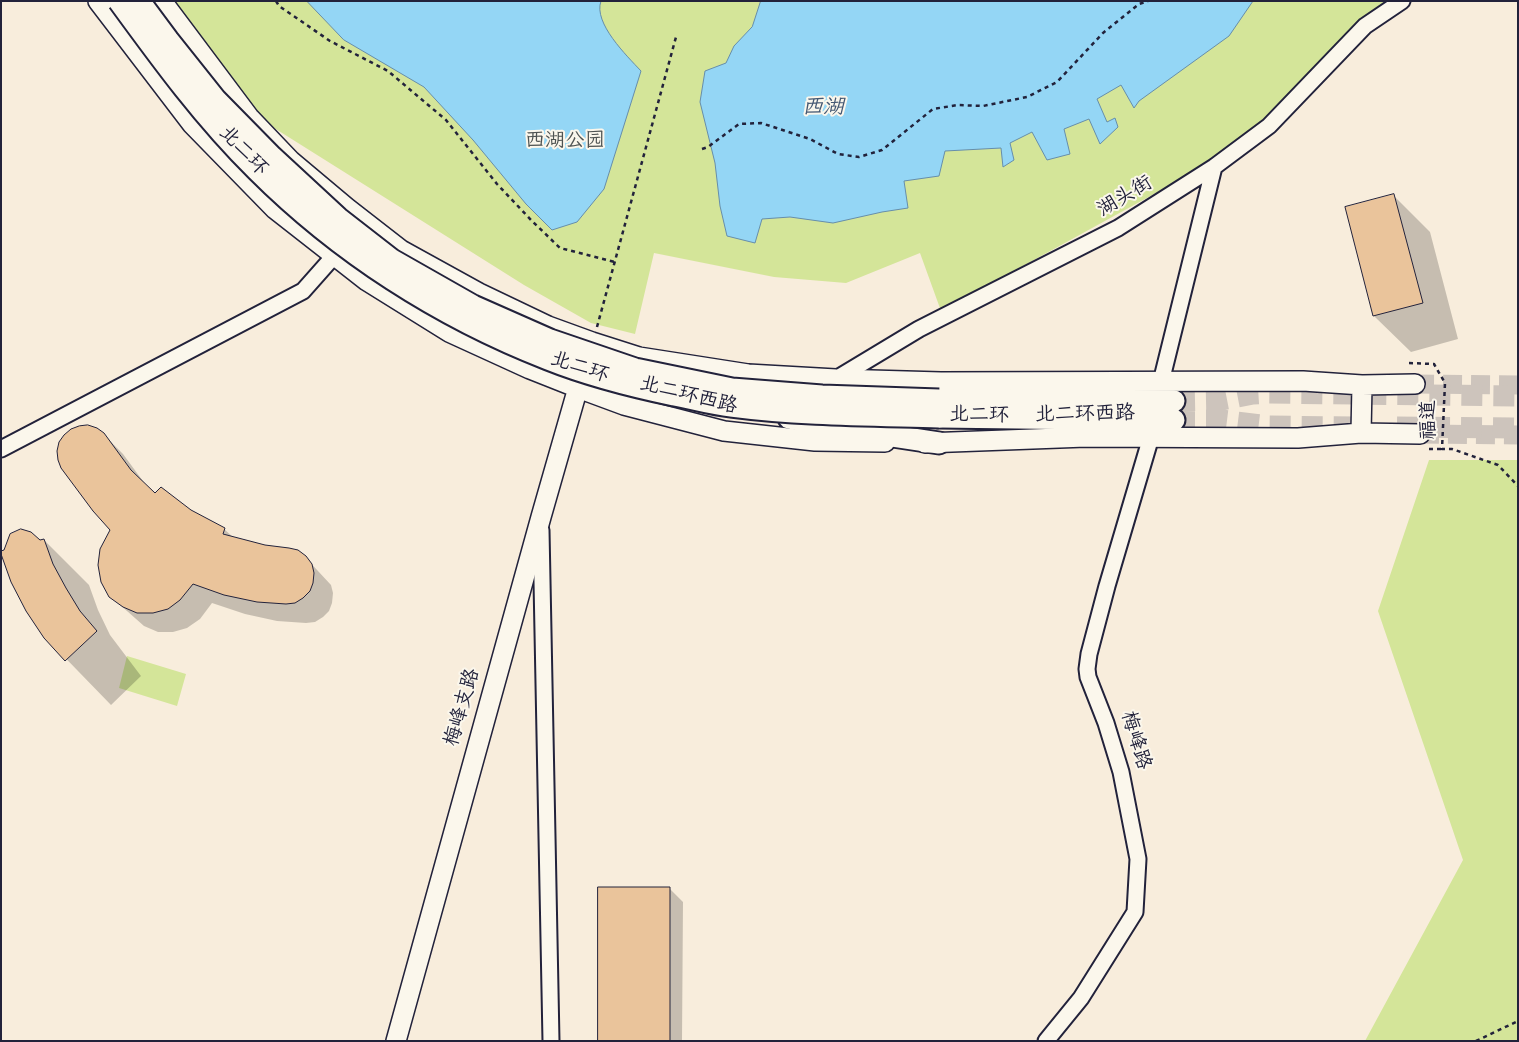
<!DOCTYPE html>
<html>
<head>
<meta charset="utf-8">
<style>
  body { margin:0 }
  #map { position:relative; width:1519px; height:1042px; overflow:hidden; background:#f8eddc; font-family:"Indie Flower",sans-serif }
  canvas { display:block }
  .frame { position:absolute; inset:0; border:2px solid #22223b; pointer-events:none }
</style>
</head>
<body>
<div id="map">
<canvas width="1519" height="1042"></canvas>
<div class="frame"></div>
</div>
<script>
const ctx = document.querySelector('canvas').getContext('2d');
ctx.lineJoin = 'round';
function fill(path, color) {
  ctx.fillStyle = color;
  ctx.fill(path, 'evenodd');
}
function strokePath(path, color, width, dash) {
  ctx.strokeStyle = color;
  ctx.lineWidth = width;
  ctx.lineCap = dash ? 'butt' : 'round';
  ctx.setLineDash(dash || []);
  ctx.stroke(path);
}
function drawText(font, color, halo, rows, align = 'center') {
  ctx.font = font + ' "Indie Flower","LXGW WenKai TC",sans-serif';
  ctx.lineWidth = 4;
  ctx.setLineDash([]);
  ctx.textBaseline = 'middle';
  ctx.strokeStyle = halo;
  ctx.fillStyle = color;
  for (const [text, x, y, turn = 0] of rows) {
    ctx.save();
    ctx.translate(x, y);
    ctx.rotate((+turn || 0) * Math.PI / 180);
    ctx.textAlign = isNaN(turn) ? turn : align;
    if (halo) ctx.strokeText(text, 0, 0);
    ctx.fillText(text, 0, 0);
    ctx.restore();
  }
}
const green = new Path2D(`
  M174 1H1396L1261 126 1205 166 941 311 920 253 846 283 774 277 654 253 635 334 591 323 524 285 263 121Z
  M1429 460H1518V1041H1365L1463 860 1378 611Z
  M127 656 186 674 177 706 119 688Z`);
const water = new Path2D(`
  M307 1H601C593 23 627 56 641 71L604 189 577 222 552 230 526 204 473 140 424 87 344 40Z
  M761 1H1253L1229 36 1139 101 1134 108 1121 85 1097 99 1107 122 1115 118 1118 127 1100 144 1089 119 1064 129 1070 154 1047 160 1032 132 1010 143 1014 160 1003 167 1001 148 945 151 939 176 904 181 908 208 882 212 833 223 790 217 762 219 755 243 727 236 720 206 715 163 700 102 705 71 726 63 734 46 752 27Z`);
const shadow = new Path2D(`
  M1394 196 1430 232 1458 339 1411 352 1374 316 1347 208Z
  M103 434 123 454 148 488 155 495 224 529 234 538 305 557 331 585 333 593 332 603 329 611 323 617 315 622 306 623 277 621 245 614 212 603 200 619 187 628 173 632H158L144 626 110 596 112 530Z
  M44 540 89 585 98 610 110 635 141 676 111 705 45 637 39 541Z
  M670 889 683 902 682 1041H599Z`);
const building = new Path2D(`
  M1394 194 1423 303 1373 316 1345 207Z
  M88 425 97 428 104 433 131 470 155 493 161 487 191 510 225 528 223 534 265 545 289 548 298 550 306 556 312 564 314 573 313 583 310 591 303 598 295 603 286 604 257 602 224 595 193 584 180 600 168 609 153 613H137L123 607 109 597 101 582 98 565 100 549 110 530 93 511 61 468 58 460 57 451 59 442 64 435 71 429 79 426Z
  M21 529 31 532 40 540 44 539 53 564 66 588 80 611 97 631 65 661 44 638 26 611 11 582 1 554V551L4 550 10 534Z
  M598 887H670V1041H598Z`);
const majorTunnel = new Path2D(`
  M1415 384 1518 385
  M1420 434 1518 435`);
const highwayTunnel = new Path2D(`
  M1174 401 1222 400 1253 394 1269 393 1518 396
  M1174 420H1221L1269 426 1354 427
  M1397 427 1518 428`);
const path = new Path2D(`
  M276 1 279 6 330 41 388 71 446 120 497 184 532 221 560 248 615 262
  M702 149 708 147 739 124 761 123 810 139 838 154 859 157 882 150 933 109 958 105 983 106 1027 97 1057 82 1103 33 1139 4 1148 1
  M597 327 676 37
  M1429 449H1442
  M1476 1041 1518 1021`);
const minor = new Path2D(`
  M836 379 919 329 1118 228 1214 167 1269 126 1365 26 1402 1
  M1161 382 1214 167
  M1 449 303 291 334 256
  M541 530 551 1041
  M1046 1041 1081 998 1135 912 1138 859 1121 772 1106 723 1088 677 1087 669 1089 654 1107 586 1151 437`);
const major = new Path2D(`
  M98 1 192 124 275 209 367 281 449 332 530 369 578 388 624 405 724 431 815 441 885 442
  M162 1 249 117 291 161 347 208 401 250 479 293 548 326 592 342 639 357 748 374 836 379 941 382 1303 381 1362 385 1415 384
  M1361 433 1362 385
  M925 443 1086 437 1298 438 1361 433 1420 434
  M396 1041 541 517 581 377`);
const highway = new Path2D(`
  M939 400 1174 401
  M939 417 1174 420
  M789 418 833 427 939 443`);
const pathBridge = new Path2D(`
  M1409 363 1434 364 1445 383 1442 449H1452L1498 465 1518 486`);
const highwayBridge = new Path2D(`
  M119 1C162 60 205 119 257 170 339 252 440 317 548 359 588 375 631 386 674 395 692 398 711 404 731 406 800 415 869 415 939 417
  M139 1 168 40 215 99 272 157 338 218 392 260 473 306 550 340 635 369 732 389 822 396 939 400`);
const parkNames = [
  ["西湖公园",565,143]
];
const streetNames = [
  ["北二环",242,152,46],
  ["湖头街",1126,198,-31],
  ["北二环",579,369,18],
  ["北二环西路",688,397,14],
  ["北二环西路",1085,416,-1],
  ["北二环",979,417,1],
  ["福道",1431,420,-90],
  ["梅峰支路",464,708,-74],
  ["梅峰路",1134,741,73]
];
const waterNames = [
  ["西湖",823,110]
];
fill(green, '#d4e599');
fill(water, '#94d6f5');
strokePath(water, '#668eab', 1);
fill(shadow, '#0003');
fill(building, '#eac49b');
strokePath(building, '#22223b', 1);
strokePath(majorTunnel, '#cdc4bc', 19, [19, 9]);
strokePath(highwayTunnel, '#cdc4bc', 21, [21, 11]);
strokePath(minor, '#22223b', 19);
strokePath(major, '#22223b', 22);
strokePath(highway, '#22223b', 25);
strokePath(path, '#22223b', 2.5, [4, 4]);
strokePath(minor, '#fbf7ec', 15);
strokePath(major, '#fbf7ec', 19);
strokePath(highway, '#fbf7ec', 21);
strokePath(highwayBridge, '#22223b', 25, []);
strokePath(pathBridge, '#22223b', 2.5, [4, 4]);
strokePath(highwayBridge, '#fbf7ec', 21);
drawText('20px', '#4e5352', '#fbf7ec', parkNames);
drawText('20px', '#22223b', '#fbf7ec', streetNames);
drawText('italic 21px', '#445873', '#fbf7ec', waterNames);
</script>
</body>
</html>
